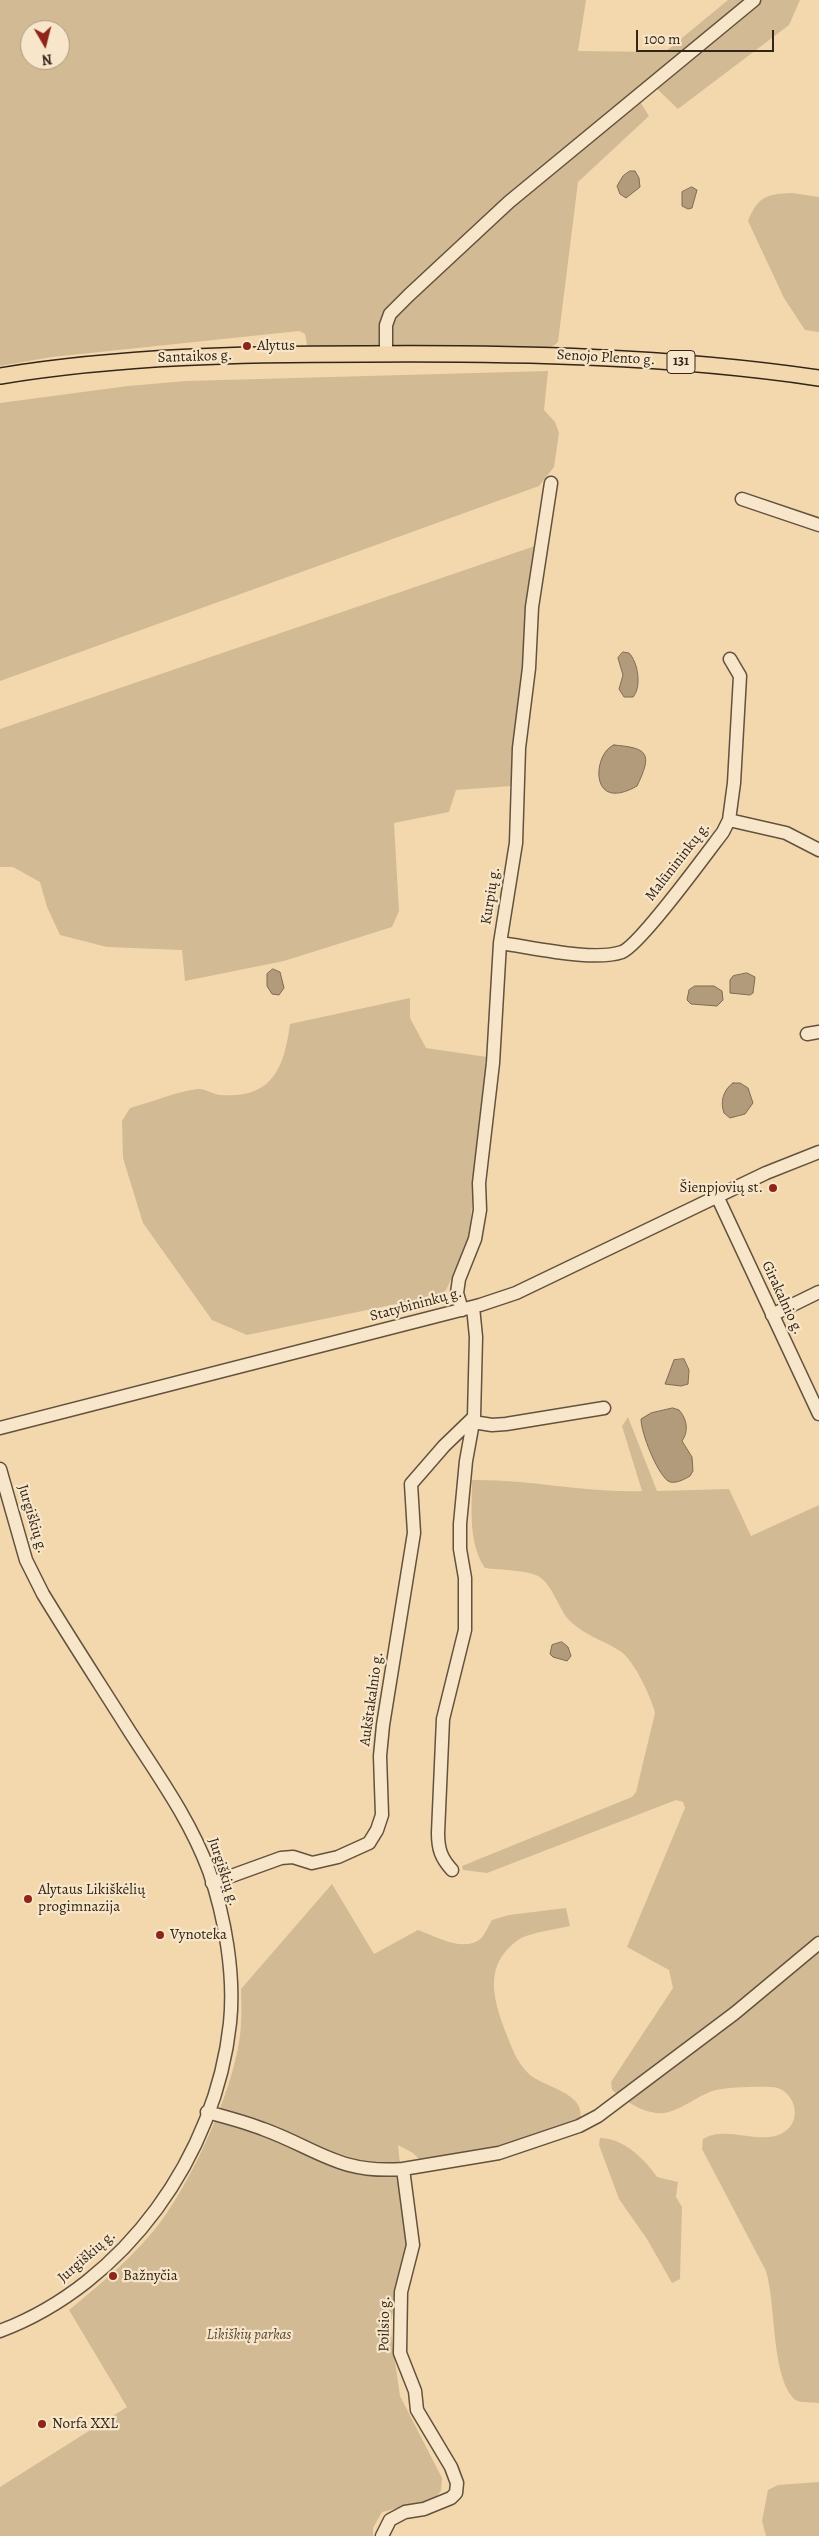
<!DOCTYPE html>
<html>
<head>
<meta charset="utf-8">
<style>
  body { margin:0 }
  #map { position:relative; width:819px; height:2536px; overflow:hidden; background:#f3d8ae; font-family:Alegreya,serif }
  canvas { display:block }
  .north { position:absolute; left:20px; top:20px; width:50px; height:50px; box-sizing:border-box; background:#f7e6ca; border:1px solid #a99982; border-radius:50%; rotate:172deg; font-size:14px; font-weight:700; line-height:20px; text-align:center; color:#332517 }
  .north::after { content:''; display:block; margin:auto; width:18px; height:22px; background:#8f2418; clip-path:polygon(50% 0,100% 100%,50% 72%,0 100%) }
  .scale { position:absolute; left:636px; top:30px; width:138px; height:22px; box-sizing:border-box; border:2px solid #332517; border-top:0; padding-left:6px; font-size:15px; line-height:18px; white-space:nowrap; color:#332517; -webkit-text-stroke:4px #f7e6ca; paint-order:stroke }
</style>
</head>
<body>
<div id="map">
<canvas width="819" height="2536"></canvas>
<div class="north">N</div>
<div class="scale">100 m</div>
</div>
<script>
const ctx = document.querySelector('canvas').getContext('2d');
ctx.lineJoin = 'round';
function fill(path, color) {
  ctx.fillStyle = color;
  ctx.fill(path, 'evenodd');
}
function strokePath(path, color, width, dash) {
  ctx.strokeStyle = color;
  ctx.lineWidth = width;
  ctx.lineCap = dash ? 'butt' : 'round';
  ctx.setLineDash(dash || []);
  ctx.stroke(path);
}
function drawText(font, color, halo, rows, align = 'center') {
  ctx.font = font + ' Alegreya,serif';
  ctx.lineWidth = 4.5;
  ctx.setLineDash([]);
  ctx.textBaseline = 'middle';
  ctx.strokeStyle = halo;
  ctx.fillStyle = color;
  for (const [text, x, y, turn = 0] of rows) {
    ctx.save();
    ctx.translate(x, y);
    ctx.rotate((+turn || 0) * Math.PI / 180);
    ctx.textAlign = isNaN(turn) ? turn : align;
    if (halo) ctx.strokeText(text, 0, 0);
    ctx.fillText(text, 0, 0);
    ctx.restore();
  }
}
const green = new Path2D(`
  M0 0H586L578 51 665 52 728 0H800L789 25 678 109 651 83 635 94 649 116 578 182 558 342 553 346 542 349 420 345 311 348 307 345 305 334 299 331 52 357 0 366ZM30 30H60V60H30Z
  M792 193 819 197V332L805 330 784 298 748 221C758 196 767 194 792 193Z
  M548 371 544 410 555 422 559 433 554 467 539 486 0 681V403L128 386 186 381Z
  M535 546 512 786 456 790 449 812 394 823 399 911 392 927 284 961 185 981 182 950 107 947 60 935 47 907 40 882 13 867H0V729Z
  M410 998V1018L426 1048 487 1057 468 1245 444 1294 247 1335 212 1320 143 1223 123 1158 122 1121 130 1108C152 1102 175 1092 197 1089 205 1088 212 1094 220 1095 271 1099 284 1070 290 1024Z
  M628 1417 657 1491 729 1489 751 1536 819 1505V2403C811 2402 799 2404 793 2398 771 2373 776 2304 766 2271L702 2149 703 2139C727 2124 761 2147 784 2132 804 2120 794 2089 773 2087 759 2086 728 2087 716 2090 696 2095 676 2116 656 2113 639 2111 625 2100 612 2090L611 2082 673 1988 669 1970 627 1947 685 1808 683 1802 676 1800 487 1873 463 1870 462 1866 632 1797 636 1792 655 1713C651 1697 634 1660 620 1651 600 1638 586 1637 568 1619 559 1608 552 1586 541 1578 532 1570 498 1570 485 1568 468 1543 472 1509 472 1480 530 1479 585 1493 642 1491L622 1426Z
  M332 1884 374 1954 418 1930C435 1936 462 1952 479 1940 485 1936 488 1926 492 1920L509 1915 566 1908 570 1926C557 1929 528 1933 518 1940 483 1965 493 1999 506 2033 512 2048 516 2061 528 2073 543 2088 587 2092 580 2120L516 2144 421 2161 413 2153 398 2145 408 2241 390 2326 400 2396 442 2478 441 2491 434 2499 382 2512 373 2528V2536H0V2487L127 2407 69 2310C102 2283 137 2254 162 2220 195 2175 239 2079 241 2023 242 2012 241 2000 241 1989Z
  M600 2138C623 2138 645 2159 657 2177L678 2182 676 2197 682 2207 680 2279 672 2283 647 2239 619 2199 599 2145Z
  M819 2482V2536H766L762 2521 768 2490 778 2485Z`);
const water = new Path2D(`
  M630 171H635L639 178 640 187 626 198 620 194 617 186 623 176Z
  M692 187 697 190 692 208 688 209 682 206V192Z
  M623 652 629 653C638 662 642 687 633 697H624L619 689 623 675 618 658Z
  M614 745C648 748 653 753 637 786 588 814 593 752 614 745Z
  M273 969 280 972 284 988 279 995 272 994 267 986V974Z
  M747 973 755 977 753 993 750 995 730 993V980L733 976Z
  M695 986H714L722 991 723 1000 717 1006 691 1004 687 1000 689 990Z
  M733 1083H740L748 1088 753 1103 745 1114 730 1118 724 1113C720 1102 723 1090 733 1083Z
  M684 1359 689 1370 688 1384 681 1386 665 1384 674 1360Z
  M673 1408 679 1410C687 1419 689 1431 682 1441L692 1457 693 1471 690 1476C685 1479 674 1485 668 1481 657 1473 641 1433 641 1419L651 1413Z
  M562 1642 568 1647 571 1656 567 1661 553 1657 550 1654 552 1645Z`);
const minor = new Path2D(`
  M386 354V325L390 314 409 295 509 202 754 0
  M742 499 819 525
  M729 820 786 833 819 850
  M500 943C531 947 594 962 622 952 640 945 707 853 723 832L729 820 734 783 740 676 730 659
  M807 1034 819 1032
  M717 1196 819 1414
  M462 1310 457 1293 459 1279 475 1239 480 1210 479 1183 493 1063 500 943 516 843 519 748 529 668 532 607 551 483
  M772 1315 819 1292
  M473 1422 492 1425 506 1424 604 1408
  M0 1428 480 1305 516 1293 766 1173 819 1152
  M0 1469 26 1560 43 1594C71 1640 101 1686 130 1732 159 1777 190 1820 209 1871 225 1917 235 1975 230 2023 216 2155 125 2284 0 2331
  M452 1870C441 1858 438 1849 438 1833L443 1719 465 1630V1578L460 1549V1524L466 1461 474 1417 476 1337 473 1307
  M212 1883 281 1858 293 1857 312 1863 338 1857 369 1843 377 1830 382 1815 380 1756 383 1725 414 1533 411 1484 444 1446 474 1417
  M207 2112C226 2117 245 2122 263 2129 318 2149 339 2174 403 2169L413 2245 401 2292 400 2353 415 2391 417 2410 451 2467 457 2483 456 2493 451 2498 424 2509 405 2512 390 2520 382 2536
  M403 2169 499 2153 579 2126 598 2116 735 2013 819 1943`);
const major = new Path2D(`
  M0 376C122 356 243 354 366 354 518 353 669 356 819 378`);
const markers = [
  [247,346,5,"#8f2418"],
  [773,1188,5,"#8f2418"],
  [28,1899,5,"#8f2418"],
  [160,1935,5,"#8f2418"],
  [113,2276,5,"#8f2418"],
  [42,2424,5,"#8f2418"]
];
const shields = [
  [681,362,28]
];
const shieldNames = [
  ["131",681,362]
];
const poiNames = [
  ["Alytus",257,346],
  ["Šienpjovių st.",763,1188,"right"],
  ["Alytaus Likiškėlių",38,1890],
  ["progimnazija",38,1907],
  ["Vynoteka",170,1935],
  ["Bažnyčia",123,2276],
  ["Norfa XXL",52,2424]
];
const streetNames = [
  ["Santaikos g.",195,357,-2],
  ["Senojo Plento g.",606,358,3],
  ["Malūnininkų g.",678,862,-52],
  ["Kurpių g.",491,896,-81],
  ["Girakalnio g.",782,1298,65],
  ["Statybininkų g.",416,1305,-15],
  ["Jurgiškių g.",32,1519,73],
  ["Aukštakalnio g.",372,1699,-82],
  ["Jurgiškių g.",223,1872,72],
  ["Jurgiškių g.",87,2257,-41],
  ["Poilsio g.",385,2324,-89]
];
const parkNames = [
  ["Likiškių parkas",249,2335]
];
fill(green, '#d2ba94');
fill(water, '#b29b7b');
strokePath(water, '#7f6c53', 1);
strokePath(minor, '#63523d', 15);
strokePath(major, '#332517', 18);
strokePath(minor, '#f7e6ca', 12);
strokePath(major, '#f3d8ae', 15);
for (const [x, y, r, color] of markers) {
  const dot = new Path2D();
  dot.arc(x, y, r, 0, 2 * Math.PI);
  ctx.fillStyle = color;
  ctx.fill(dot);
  strokePath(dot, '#f7e6ca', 2);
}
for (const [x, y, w] of shields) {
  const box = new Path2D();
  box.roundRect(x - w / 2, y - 11.5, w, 23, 4);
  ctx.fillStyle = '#f7e6ca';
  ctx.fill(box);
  strokePath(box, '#332517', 1);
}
drawText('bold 14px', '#332517', null, shieldNames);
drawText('15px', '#332517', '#f7e6ca', poiNames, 'left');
drawText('15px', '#332517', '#f7e6ca', streetNames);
drawText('italic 15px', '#5b4a36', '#f7e6ca', parkNames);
</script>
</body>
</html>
